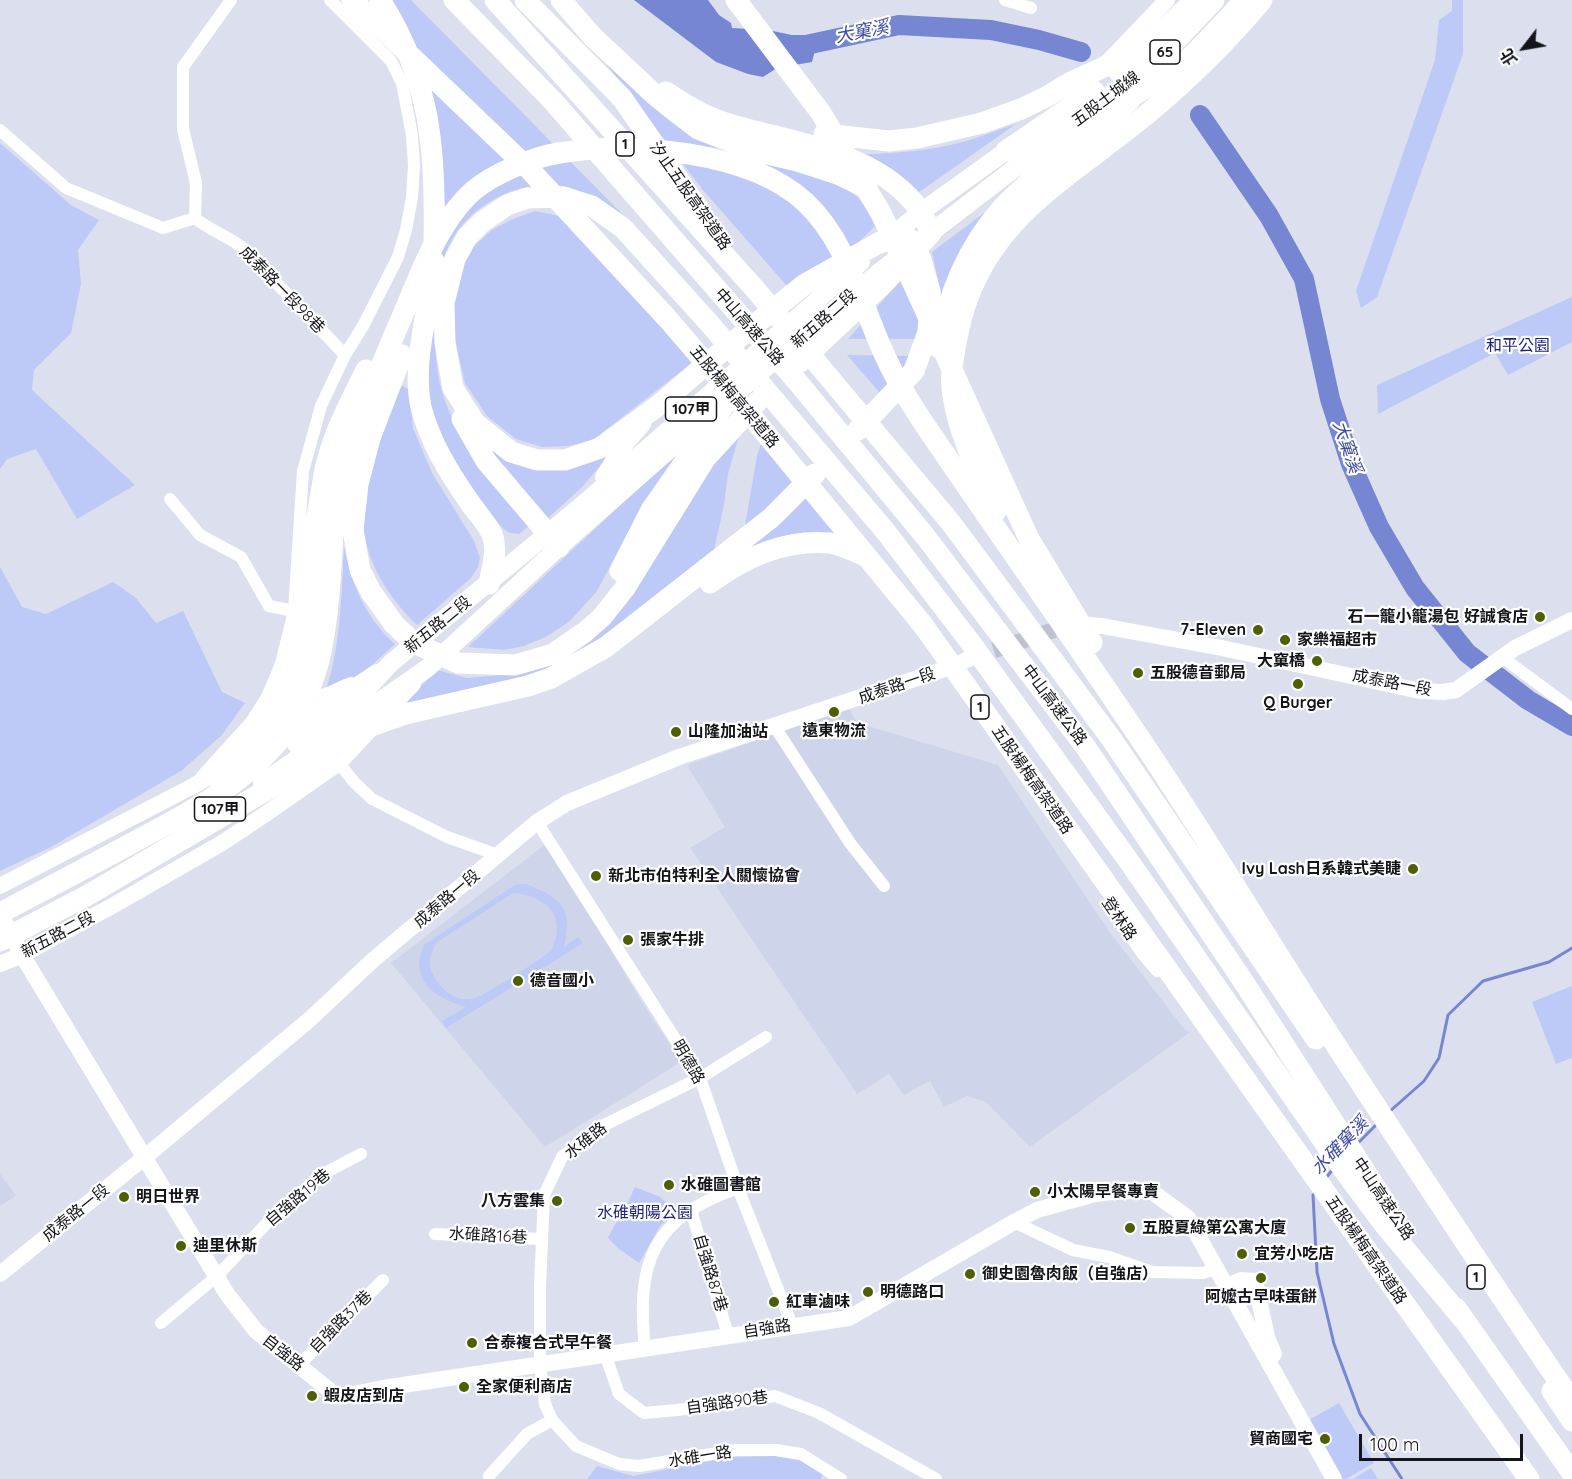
<!DOCTYPE html>
<html>
<head>
<meta charset="utf-8">
<style>
  body { margin:0 }
  #map { position:relative; width:1572px; height:1479px; overflow:hidden; background:#dce0ee; font-family:Quicksand,"Noto Sans TC",sans-serif }
  canvas { display:block }
  .north { position:absolute; left:1494px; top:18px; width:60px; height:60px; -webkit-text-stroke:4px #fff; paint-order:stroke; rotate:239deg; font-size:16px; font-weight:700; line-height:24px; text-align:center; color:#14151a }
  .north::after { content:''; display:block; margin:auto; width:21px; height:27px; background:#14151a; clip-path:polygon(50% 0,100% 100%,50% 72%,0 100%) }
  .scale { position:absolute; left:1359px; top:1434px; width:164px; height:27px; box-sizing:border-box; border:3px solid #14151a; border-top:0; padding-left:8px; font-size:18px; line-height:21px; white-space:nowrap; color:#14151a; -webkit-text-stroke:4px #fff; paint-order:stroke }
</style>
</head>
<body>
<div id="map">
<canvas width="1572" height="1479"></canvas>
<div class="north">北</div>
<div class="scale">100 m</div>
</div>
<script>
const ctx = document.querySelector('canvas').getContext('2d');
ctx.lineJoin = 'round';
function fill(path, color) {
  ctx.fillStyle = color;
  ctx.fill(path, 'evenodd');
}
function strokePath(path, color, width, dash) {
  ctx.strokeStyle = color;
  ctx.lineWidth = width;
  ctx.lineCap = dash ? 'butt' : 'round';
  ctx.setLineDash(dash || []);
  ctx.stroke(path);
}
function drawText(font, color, halo, rows, align = 'center') {
  ctx.font = font + ' Quicksand,"Noto Sans TC",sans-serif';
  ctx.lineWidth = 4.5;
  ctx.setLineDash([]);
  ctx.textBaseline = 'middle';
  ctx.strokeStyle = halo;
  ctx.fillStyle = color;
  for (const [text, x, y, turn = 0] of rows) {
    ctx.save();
    ctx.translate(x, y);
    ctx.rotate((+turn || 0) * Math.PI / 180);
    ctx.textAlign = isNaN(turn) ? turn : align;
    if (halo) ctx.strokeText(text, 0, 0);
    ctx.fillText(text, 0, 0);
    ctx.restore();
  }
}
const built = new Path2D(`
  M848 708 861 730 868 726 998 765 1111 934 1185 1030 1190 1032 1030 1147 986 1102 967 1096 944 1107 930 1081 904 1095 889 1074 857 1094 690 848 725 827 687 765Z
  M547 843 640 999 681 1062 545 1147 391 963Z
  M0 1174 16 1196 0 1206Z`);
const green = new Path2D(`
  M392 0H411L632 224C615 212 596 197 577 190 535 174 481 197 456 233 449 243 445 256 440 266L444 207Z
  M1452 0H1463V54L1377 297 1361 308 1356 291 1435 60 1439 20 1452 11Z
  M598 53C625 81 653 112 687 133 727 159 777 164 821 180 834 184 848 188 858 198 865 205 870 217 875 226L800 301 703 190Z
  M1016 124 915 195 853 155C888 153 924 152 959 143 978 138 997 130 1016 124Z
  M0 143 71 205 99 220 78 250 81 284 71 333 34 370 32 390 135 485 77 519 36 449 7 459 0 469Z
  M1004 198 962 253 941 295 932 252Z
  M535 211 560 216 693 362 593 440 568 446 542 447 516 439 487 416 465 383 455 340 454 303 462 269 472 248 492 230 513 219Z
  M902 279 920 323 915 339H848Z
  M1572 297V342L1508 375 1495 353 1378 414 1377 385Z
  M434 298C436 330 433 365 443 395 458 443 499 485 530 525L519 534C518 534 510 533 510 533 485 520 435 432 431 404 426 369 431 334 434 298Z
  M847 355 909 356 902 369 880 393Z
  M401 385 409 390 413 428 432 473 474 541 480 558 478 567 471 578 417 625C388 597 363 559 363 517 363 477 387 422 401 385Z
  M741 429 728 474 724 505 714 550 565 666 393 715 437 670 467 678 503 675 563 655Z
  M629 433 581 488 546 520 485 446 542 469Z
  M762 441 842 535C795 529 781 534 740 555L757 456Z
  M682 448 632 525 597 591 570 621 546 637 524 646 504 650 468 647Z
  M344 547C352 585 365 617 395 644L372 665 321 704C341 653 341 601 344 547Z
  M0 567 22 607 46 614 113 582 135 597 156 623 183 611 222 692 245 703 221 736 181 771 51 847 0 871Z
  M526 884C562 898 573 908 564 947L578 937 583 943 446 1028 442 1021 466 1007C436 998 408 981 424 945L515 885ZM513 893C547 895 568 918 551 951 539 960 482 998 472 999 455 1001 446 993 437 981 427 966 428 957 437 942Z
  M1572 986V1058L1556 1064 1532 1002Z
  M635 1187 660 1197 672 1208 669 1217 660 1226 639 1263 619 1249 608 1238 614 1226 622 1216Z
  M1339 1403 1374 1463 1346 1479H1343L1309 1420Z
  M775 1456 803 1461 824 1469 821 1479H587L597 1466 633 1476 731 1457Z
  M1371 1468 1378 1479H1353Z`);
const water = new Path2D(`
  M634 0H708L719 15 731 23 732 28 768 30 792 35H809L817 43 812 62 777 68 763 77 748 74 716 62Z`);
const stream = new Path2D(`
  M1389 1112 1424 1081 1439 1058 1448 1015 1483 981 1549 962 1572 948
  M1357 1144 1378 1123
  M1325 1179 1334 1168
  M1316 1192 1313 1195 1317 1272 1334 1344 1360 1414 1402 1479`);
const river = new Path2D(`
  M792 48 899 25 991 30 1039 40 1081 52
  M1200 115 1269 216 1304 279 1330 399 1351 464 1379 527 1415 588 1467 653 1528 700 1572 726`);
const secondaryTunnel = new Path2D(`
  M971 658 1072 624`);
const street = new Path2D(`
  M1005 0 1031 8
  M0 130 66 188 163 228 195 218C210 231 229 236 244 249L345 355
  M195 218 196 183 183 129V67L231 0
  M170 499 200 535 241 557 269 606 294 611
  M1502 657 1572 709
  M303 692C319 703 335 688 351 683
  M775 727 850 843 884 886
  M339 763 354 782 372 799 447 837 498 855
  M202 776 251 722 267 697 281 664 294 611 303 471 321 406 345 355 363 326 398 257 406 230 412 198 414 165 412 135 402 83 391 61 330 0
  M537 822 700 1078 738 1188 792 1325
  M1111 907 1141 952 1157 971
  M766 1037 700 1078 598 1128 562 1157 544 1195 540 1286V1364L545 1404 552 1420 576 1446 619 1464 639 1466 736 1450H776L801 1454 841 1479
  M691 1210 728 1335
  M1014 1222 1073 1250 1109 1257 1152 1272 1203 1273 1217 1268
  M435 1234 541 1239
  M161 1323 217 1276 267 1223 321 1175 361 1154
  M645 1348C636 1262 652 1218 738 1188
  M605 1354 619 1394 644 1413 677 1410 775 1396 819 1413 936 1479
  M299 1365 383 1280
  M489 1476 527 1434 552 1420`);
const secondary = new Path2D(`
  M1098 72 1167 0
  M1120 106C1158 87 1190 56 1218 25 1226 17 1234 9 1240 0
  M1072 624 1102 626 1222 648 1420 691 1443 692 1456 690 1515 648 1572 620
  M288 730 377 672
  M0 886 193 786 227 766
  M0 913 22 955 227 1294 256 1331 334 1394 343 1396 383 1388 849 1318 1014 1222 1037 1210 1095 1194 1120 1191H1151L1188 1218 1334 1479
  M0 964 22 955 114 905 222 843 264 815 339 763 413 684
  M0 1274 145 1157 309 1020 373 960 537 822 567 803 679 757 948 668 971 658
  M1227 1286 1241 1280 1255 1281 1267 1337 1274 1354`);
const primary = new Path2D(`
  M882 244 921 212 1006 151
  M604 477 626 442 642 424
  M296 744 360 696 391 663 581 506 861 262
  M262 783 429 667 559 547 678 442 878 273 1019 165`);
const highway = new Path2D(`
  M352 0 530 170 666 317 753 418 923 625 1529 1479
  M380 0C431 80 436 150 434 242
  M454 0 552 100 796 380 925 536 1087 749 1245 984 1388 1207
  M495 0 755 289 951 523 1110 737 1316 1039
  M525 0 622 98 701 212
  M561 0 592 36 655 95 698 129 759 152 798 161 838 174 867 188
  M736 0 821 113 881 213 1029 539 1092 643
  M1119 72 1190 5
  M666 92C683 103 703 116 723 122 788 143 879 150 921 212 925 218 928 226 931 233L884 283 800 362
  M824 134 889 141 917 138 982 123 1021 109 1046 97 1071 82 1106 66
  M1006 151 1094 91
  M1019 165 1127 84 1162 55 1214 0
  M893 235 805 284 710 361 659 405 600 448 565 460H537L511 452 475 423 453 388 445 343 444 303 455 259 467 237 482 222 507 205 527 198 563 197 592 206 623 228 709 323 886 532 970 642 1128 860 1343 1169 1383 1223 1463 1319
  M434 261C430 307 411 363 421 407 430 442 448 471 468 500 475 511 487 523 492 534 498 550 492 568 489 584
  M939 348C946 298 968 245 1003 207 1028 181 1057 161 1085 140 1101 127 1115 114 1130 100
  M402 355 370 438 358 484 353 530 360 570 371 592 394 624 414 643 458 663 515 665 553 654 585 632 602 617 625 588 705 459 757 402
  M462 419 486 461 559 547
  M858 430 914 371 928 332 930 291 920 257 910 239
  M996 511C979 474 959 436 953 396 949 375 954 353 958 333 980 221 1066 181 1146 115 1188 80 1227 42 1262 0
  M620 571 651 510 727 401
  M710 583C746 557 785 539 830 543 841 545 854 551 865 556
  M316 761 357 731 405 714 528 686 551 678 606 647 771 518 815 474
  M218 779C268 736 297 685 307 620 311 591 311 562 314 534 317 514 321 495 324 475 330 439 350 403 366 370
  M0 913C44 890 88 867 132 843 184 815 237 789 276 744 321 693 327 631 331 567 333 544 332 521 337 499 341 482 345 463 350 446 362 408 380 370 395 333 408 304 419 274 433 246 443 227 456 206 473 191 493 174 533 157 559 153 631 141 750 151 805 202 849 243 861 306 886 358 897 382 912 406 927 428 1003 540 1082 651 1157 764 1212 847 1263 932 1317 1016 1401 1145 1485 1274 1572 1401
  M0 941 88 895 328 754
  M1456 1308 1572 1473
  M1552 1391 1572 1421`);
const markers = [
  [1540,617,6,"#4e5f02"],
  [1258,630,6,"#4e5f02"],
  [1285,640,6,"#4e5f02"],
  [1317,661,6,"#4e5f02"],
  [1138,673,6,"#4e5f02"],
  [1298,684,6,"#4e5f02"],
  [834,712,6,"#4e5f02"],
  [676,732,6,"#4e5f02"],
  [1413,869,6,"#4e5f02"],
  [596,876,6,"#4e5f02"],
  [628,940,6,"#4e5f02"],
  [518,981,6,"#4e5f02"],
  [669,1185,6,"#4e5f02"],
  [1035,1192,6,"#4e5f02"],
  [124,1197,6,"#4e5f02"],
  [557,1201,6,"#4e5f02"],
  [1130,1228,6,"#4e5f02"],
  [181,1246,6,"#4e5f02"],
  [1242,1254,6,"#4e5f02"],
  [970,1274,6,"#4e5f02"],
  [1261,1278,6,"#4e5f02"],
  [868,1292,6,"#4e5f02"],
  [774,1302,6,"#4e5f02"],
  [472,1343,6,"#4e5f02"],
  [464,1387,6,"#4e5f02"],
  [312,1396,6,"#4e5f02"],
  [1325,1439,6,"#4e5f02"]
];
const shields = [
  [1165,52,30],
  [625,144,18],
  [691,409,51],
  [980,707,18],
  [220,809,51],
  [1476,1277,18]
];
const shieldNames = [
  ["65",1165,52],
  ["1",625,144],
  ["107甲",691,409],
  ["1",980,707],
  ["107甲",220,809],
  ["1",1476,1277]
];
const streetNames = [
  ["五股土城線",1106,99,-37],
  ["汐止五股高架道路",690,196,55],
  ["成泰路一段98巷",282,290,46],
  ["新五路二段",824,319,-41],
  ["中山高速公路",749,327,49],
  ["五股楊梅高架道路",734,397,50],
  ["新五路二段",438,625,-39],
  ["成泰路一段",1392,683,11],
  ["成泰路一段",897,686,-19],
  ["中山高速公路",1054,705,53],
  ["五股楊梅高架道路",1032,780,55],
  ["成泰路一段",447,899,-40],
  ["登林路",1119,919,56],
  ["新五路二段",58,935,-28],
  ["明德路",688,1062,60],
  ["水碓路",586,1141,-38],
  ["自強路19巷",298,1198,-40],
  ["中山高速公路",1383,1199,56],
  ["成泰路一段",76,1213,-39],
  ["水碓路16巷",488,1236,3],
  ["五股楊梅高架道路",1366,1250,55],
  ["自強路87巷",710,1273,73],
  ["自強路37巷",341,1322,-45],
  ["自強路",767,1329,-9],
  ["自強路",283,1353,38],
  ["自強路90巷",727,1403,-8],
  ["水碓一路",700,1457,-9]
];
const parkNames = [
  ["和平公園",1518,346],
  ["水碓朝陽公園",645,1213]
];
const poiNames = [
  ["石一籠小籠湯包 好誠食店",1528,617,"right"],
  ["7-Eleven",1246,630,"right"],
  ["家樂福超市",1297,640],
  ["大窠橋",1305,661,"right"],
  ["五股德音郵局",1150,673],
  ["Q Burger",1298,703,"center"],
  ["遠東物流",834,731,"center"],
  ["山隆加油站",688,732],
  ["Ivy Lash日系韓式美睫",1401,869,"right"],
  ["新北市伯特利全人關懷協會",608,876],
  ["張家牛排",640,940],
  ["德音國小",530,981],
  ["水碓圖書館",681,1185],
  ["小太陽早餐專賣",1047,1192],
  ["明日世界",136,1197],
  ["八方雲集",545,1201,"right"],
  ["五股夏綠第公寓大廈",1142,1228],
  ["迪里休斯",193,1246],
  ["宜芳小吃店",1254,1254],
  ["御史園魯肉飯（自強店）",982,1274],
  ["明德路口",880,1292],
  ["阿嬤古早味蛋餅",1261,1297,"center"],
  ["紅車滷味",786,1302],
  ["合泰複合式早午餐",484,1343],
  ["全家便利商店",476,1387],
  ["蝦皮店到店",324,1396],
  ["貿商國宅",1313,1439,"right"]
];
const waterNames = [
  ["大窠溪",862,32,-11],
  ["大窠溪",1347,447,71],
  ["水確窠溪",1340,1146,-46]
];
fill(built, '#ced4e9');
fill(green, '#bdc9f6');
fill(water, '#7686d2');
strokePath(stream, '#7686d2', 3);
strokePath(river, '#7686d2', 20);
strokePath(secondaryTunnel, '#bec2ce', 16, [16, 8]);
strokePath(street, '#fff', 12);
strokePath(secondary, '#fff', 16);
strokePath(primary, '#fff', 18);
strokePath(highway, '#fff', 21);
for (const [x, y, r, color] of markers) {
  const dot = new Path2D();
  dot.arc(x, y, r, 0, 2 * Math.PI);
  ctx.fillStyle = color;
  ctx.fill(dot);
  strokePath(dot, '#fff', 2);
}
for (const [x, y, w] of shields) {
  const box = new Path2D();
  box.roundRect(x - w / 2, y - 12, w, 24, 4.5);
  ctx.fillStyle = '#fff';
  ctx.fill(box);
  strokePath(box, '#14151a', 1.5);
}
drawText('bold 15px', '#14151a', null, shieldNames);
drawText('16px', '#14151a', '#fff', streetNames);
drawText('16px', '#1e1f77', '#fff', parkNames);
drawText('bold 16px', '#14151a', '#fff', poiNames, 'left');
drawText('italic 18px', '#3f4ba5', '#fff', waterNames);
</script>
</body>
</html>
